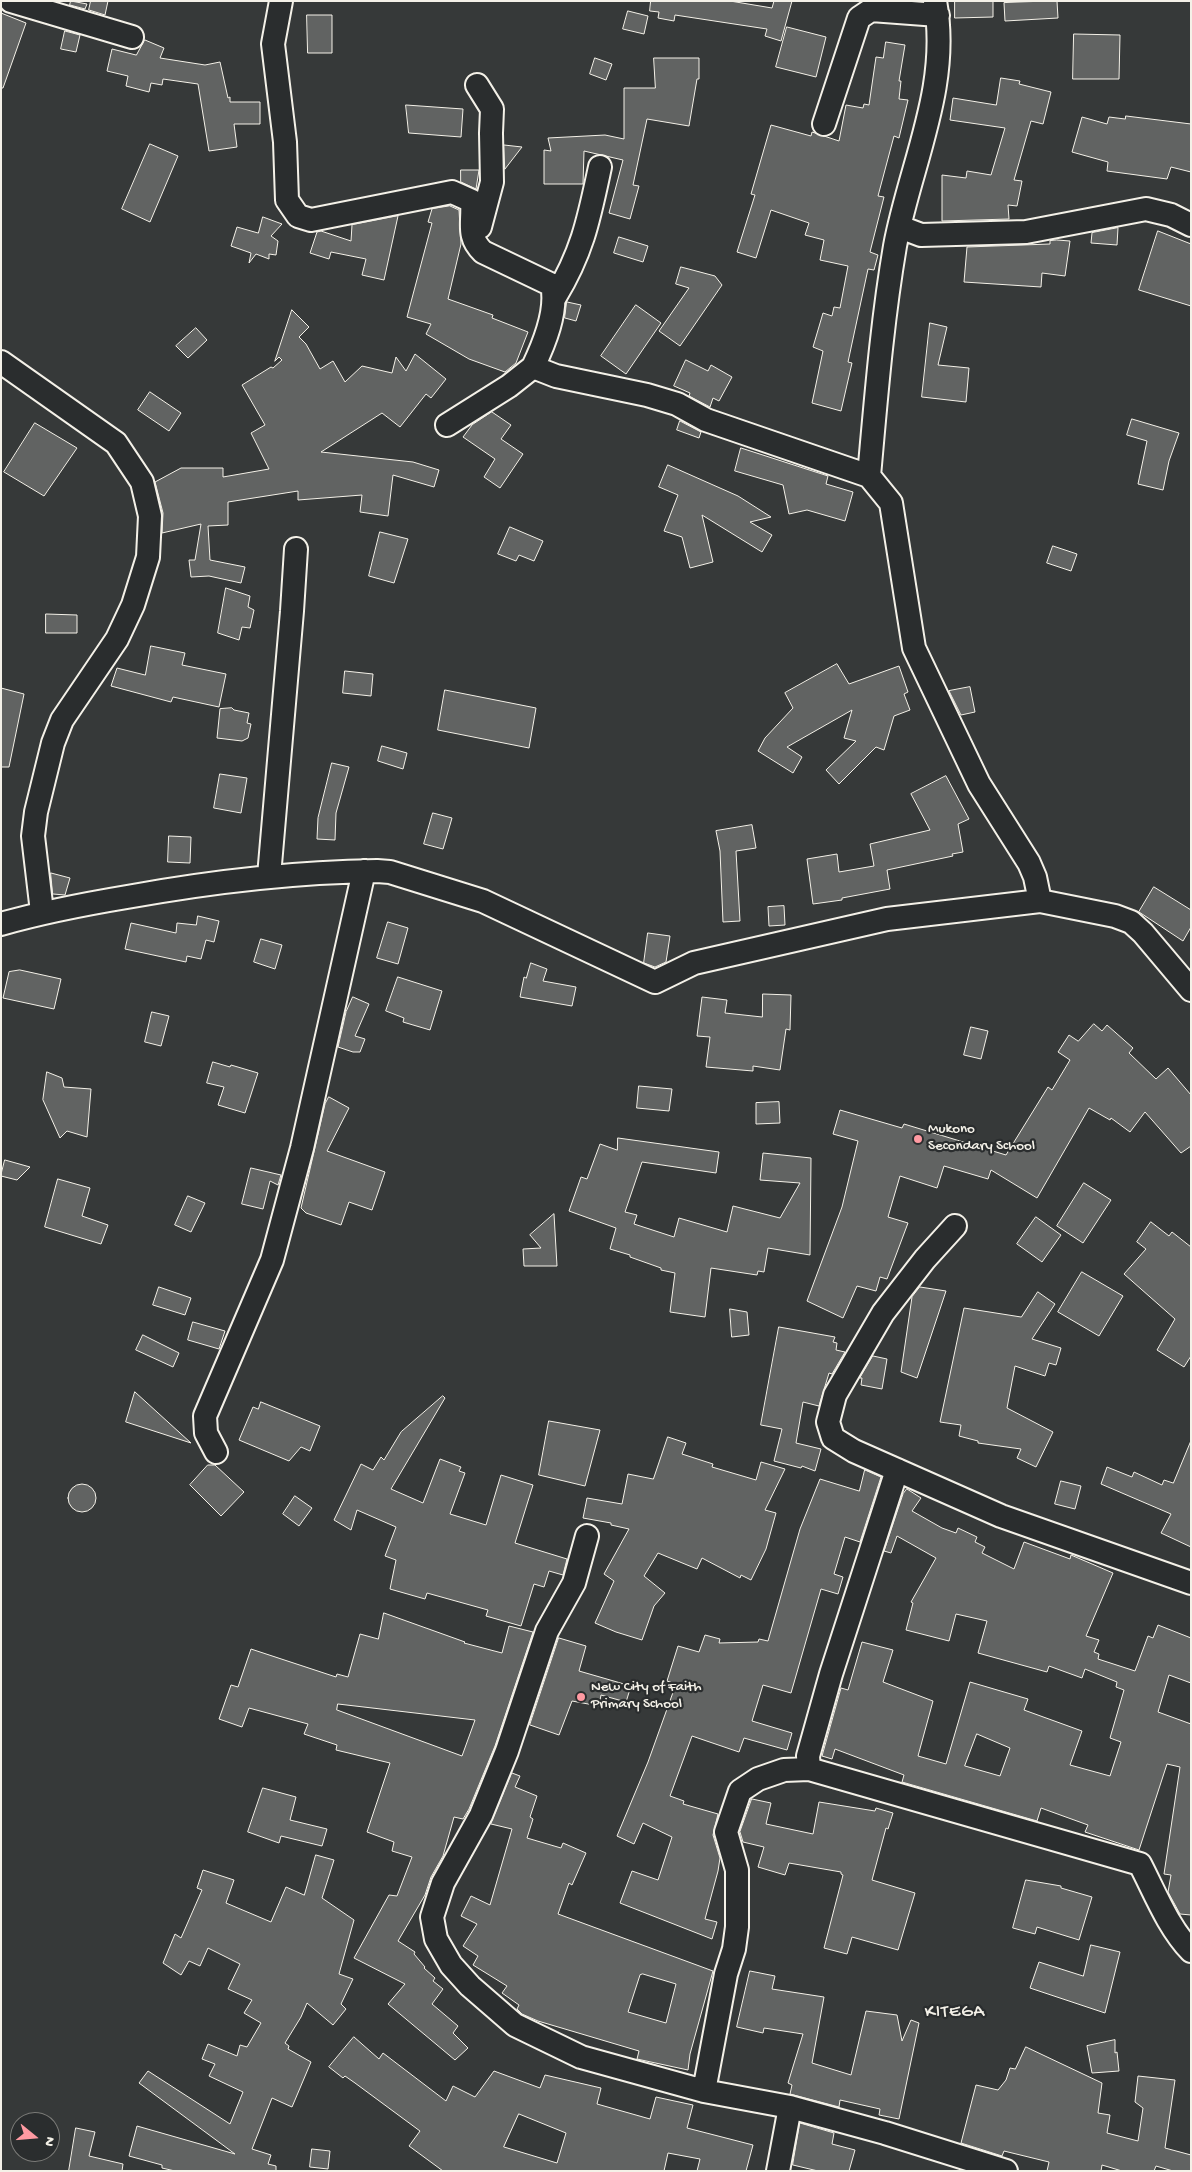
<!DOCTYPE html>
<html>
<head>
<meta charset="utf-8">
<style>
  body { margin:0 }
  #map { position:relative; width:1192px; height:2172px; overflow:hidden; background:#363939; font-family:"Gochi Hand",sans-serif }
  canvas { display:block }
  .frame { position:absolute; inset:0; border:2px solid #f4f1e8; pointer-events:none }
  .north { position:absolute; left:10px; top:2112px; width:50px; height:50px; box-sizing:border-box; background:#2a2d2e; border:1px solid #7b7b78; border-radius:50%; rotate:107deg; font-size:14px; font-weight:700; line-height:20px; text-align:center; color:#f4f1e8 }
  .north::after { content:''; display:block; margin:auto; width:18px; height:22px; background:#ff9aa2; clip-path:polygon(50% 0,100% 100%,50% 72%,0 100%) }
</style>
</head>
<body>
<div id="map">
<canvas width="1192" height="2172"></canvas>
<div class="frame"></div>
<div class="north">N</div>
</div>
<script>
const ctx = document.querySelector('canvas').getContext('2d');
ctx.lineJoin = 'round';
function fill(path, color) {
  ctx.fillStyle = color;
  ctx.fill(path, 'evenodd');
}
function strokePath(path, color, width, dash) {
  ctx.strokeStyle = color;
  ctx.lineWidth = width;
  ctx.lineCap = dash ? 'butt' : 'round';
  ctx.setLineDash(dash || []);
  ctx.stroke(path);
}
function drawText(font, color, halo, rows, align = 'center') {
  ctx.font = font + ' "Gochi Hand",sans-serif';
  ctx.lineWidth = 4.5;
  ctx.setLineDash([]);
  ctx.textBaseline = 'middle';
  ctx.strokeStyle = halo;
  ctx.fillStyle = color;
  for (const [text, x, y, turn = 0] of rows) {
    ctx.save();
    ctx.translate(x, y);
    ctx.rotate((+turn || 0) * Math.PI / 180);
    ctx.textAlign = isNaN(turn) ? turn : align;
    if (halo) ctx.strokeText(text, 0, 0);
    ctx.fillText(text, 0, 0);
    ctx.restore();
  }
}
const building = new Path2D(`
  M71 1 87 4 85 9 70 5Z
  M91 1H108L105 15 89 10Z
  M651 1H730L772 8 774 1H792L781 41 765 36 767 29 675 15 674 21 658 18 659 12 650 11Z
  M955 1H993V17L955 18Z
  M1057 1 1058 18 1005 21 1004 3Z
  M628 11 648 16 644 34 623 29Z
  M1 13 26 23 3 88H1Z
  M307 15H332V53H308Z
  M787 27 826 37 816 77 776 67Z
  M65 31 80 35 76 52 61 49Z
  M1074 34 1120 35 1119 79H1073Z
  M145 40 164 48 160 58 205 65 220 62 228 98 230 97V102H260V124H234L237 147 209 151 198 84 163 79 162 85 151 83 149 92 126 86 128 76 107 71 112 49 136 55Z
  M886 42 905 45 899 81H901L899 99 908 100 899 138 894 136 878 196 884 197 870 252 878 255 874 270 868 269 848 362 852 363 841 411 812 403 823 351 813 347 823 313 832 316 834 307 840 308 848 266 820 260 824 240 805 235 809 223 771 210 756 258 737 252 755 195 751 194 771 125 811 136 812 132 839 141 846 105 863 108 864 104 869 105 876 57 883 58Z
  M595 58 612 64 606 80 590 74Z
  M654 58H699V79H697L689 126 647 119 633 185 639 186 630 219 609 213 623 160 584 151 583 184H544V150L551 151 548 138 605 135 624 139V88H655Z
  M1001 78 1020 81 1019 84 1051 92 1043 124 1031 121 1014 180 1022 181 1017 206 1008 205 1009 219 942 221V175L966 178 967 171 991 175 1005 128 950 120 953 98 996 105Z
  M406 105 463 109 461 137 409 133Z
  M1126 116 1191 124V172L1171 167 1167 179 1107 171 1108 162 1072 152 1082 117 1107 124 1109 117 1125 119Z
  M150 144 178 156 150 222 122 209Z
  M504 145 522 147 505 169Z
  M461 170H479L476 189 461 182Z
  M450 206 459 210 461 244 448 299 493 315 492 318 528 332 516 363 505 372 469 359 426 334 431 324 407 317 432 223 428 222 432 209Z
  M398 216 384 280 362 275 366 259 331 252 329 259 310 253 317 232 321 231 351 241 352 225Z
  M263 217 282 224 271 236 278 241 276 255 269 254V259L256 254 249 263 251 253 231 246 237 227 258 233Z
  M1118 228 1117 245 1091 243 1092 233Z
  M1158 231 1191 244V306L1139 290Z
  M619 237 648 246 643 262 614 253Z
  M1057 240 1070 241 1065 276 1042 273 1041 287 964 282 967 247 1050 244V241Z
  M681 267 715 276 722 285 680 346 659 331 689 288 676 284Z
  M567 302 581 305 576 321 565 318Z
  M636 305 661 323 626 374 601 356Z
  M292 310 309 327 299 337 306 344 320 369 333 361 345 382 362 366 392 373 396 357 406 371 415 354 446 379 431 398 426 394 400 427 382 413 321 452 413 462 439 470 434 487 393 475 388 516 360 512 362 495 298 500V491L228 502V525L208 526 210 560 245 567 241 583 209 576 191 577 189 560H195L201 524 162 533 163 513 155 482 181 468H223V477L269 469 251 433 265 425 242 385 271 367 273 368 282 360 279 357 275 361Z
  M930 323 947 327 938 365 969 368 966 402 922 397Z
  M196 328 207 340 188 358 176 346Z
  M686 360 708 371 711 365 732 377 719 401 713 398 710 407 689 396 690 393 674 386Z
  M150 392 181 413 169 431 138 410Z
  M492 412 511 425 501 439 523 454 500 488 484 477 495 459 463 437 472 425Z
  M1132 419 1179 433 1169 461 1163 490 1138 484 1147 441 1127 435Z
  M680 421 701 432 699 438 677 430Z
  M35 423 77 448 44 496 4 472Z
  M741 448 828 476 826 484 853 492 845 521 807 510 789 514 783 485 735 471Z
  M668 465 738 496 771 517 750 522 772 535 762 552 702 515 713 562 690 568 682 537 664 531 678 495 659 487Z
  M510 527 543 541 534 561 519 555 516 561 498 554Z
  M380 532 408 539 394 583 369 576Z
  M1053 546 1077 554 1071 571 1047 563Z
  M226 588 250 596 248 607 254 610 250 628 242 627 239 640 218 633Z
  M46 614 77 615V633H46Z
  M151 646 185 653 182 665 226 674 219 707 173 697 171 702 111 686 117 668 145 675Z
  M837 664 849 684 899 666 908 692 904 694 910 710 894 716 884 750 876 747 839 784 826 770 856 741 844 738 852 710 787 747 802 757 793 773 758 751 765 738 793 708 785 693Z
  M345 671 373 674 371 696 343 693Z
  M970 687 975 712 961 715 949 691Z
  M1 688 24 694 9 767H1Z
  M445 690 536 708 529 748 438 730Z
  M232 708 234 710 249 713 247 723 251 724 248 738 242 741 217 738 220 709Z
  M382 746 407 753 403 769 378 761Z
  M332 763 349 767 336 813 335 840 317 839 318 818Z
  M220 774 247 778 241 813 214 808Z
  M946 776 969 819 958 824 963 852 952 854 953 856 887 870 890 889 842 898V900L813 904 807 859 837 854 839 872 874 866 870 844 930 830 911 794Z
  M433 813 452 818 443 849 424 844Z
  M752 825 756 848 736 851 740 921 723 922 720 851 716 831Z
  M169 836 191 837 190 863 168 862Z
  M51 873 70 878 65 895 53 894Z
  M1154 887 1191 910V927L1183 941 1139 912Z
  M784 906 785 925 769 926 768 907Z
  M198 916 219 921 214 942 206 940 201 959 187 956 186 962 125 949 131 923 176 933 177 923 196 925Z
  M388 922 408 928 398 964 377 958Z
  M648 933 670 936 666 962 655 967 644 963Z
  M261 939 282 945 275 969 254 962Z
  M531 963 547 969 543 981 576 987 572 1006 520 997 524 977 526 978Z
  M20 970 61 979 54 1009 3 998 9 972Z
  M398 977 442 991 430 1030 403 1022 404 1018 386 1011Z
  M763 994 791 995 790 1030 786 1029 780 1070 753 1066V1071L706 1067 710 1037 697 1036 702 997 727 1000 725 1013 762 1017Z
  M353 997 369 1004 355 1036 365 1039 360 1052H353L338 1047 346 1012Z
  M152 1012 169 1016 161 1046 145 1042Z
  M1094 1024 1102 1031 1107 1025 1133 1048 1129 1053 1156 1079 1168 1068 1191 1095V1146L1181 1153 1145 1112 1130 1132 1111 1118 1110 1120 1089 1108 1037 1198 991 1170 988 1179 944 1166 937 1188 900 1176 888 1217 908 1223 887 1279 880 1277 876 1291 857 1286 843 1318 807 1301 842 1207 858 1141 833 1134 840 1110 902 1128 904 1124 1006 1155 1048 1087 1052 1090 1070 1060 1058 1052 1069 1035 1078 1041Z
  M971 1027 988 1031 981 1059 964 1055Z
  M213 1062 230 1067 231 1065 258 1073 245 1113 218 1105 224 1087 207 1083Z
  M47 1072 62 1078 64 1087 91 1089 87 1137 67 1131 60 1138 43 1100Z
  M639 1086 672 1089 669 1111 637 1108Z
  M329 1097 349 1108 327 1151 385 1172 372 1210 349 1202 341 1225 306 1213 301 1208 325 1104Z
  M779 1102 780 1123 756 1124V1103Z
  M618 1138 719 1152 716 1173 642 1162 625 1212 637 1215 634 1224 674 1237 679 1218 727 1232 733 1206 780 1218 800 1183 760 1180 763 1153 811 1158 810 1255 768 1248 764 1272 758 1271 757 1275 711 1268 705 1317 670 1312 675 1273 661 1270V1268L630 1257V1255L610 1249 616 1228 569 1211 581 1177 587 1179 600 1144 617 1150Z
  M5 1160 30 1167 17 1180 1 1176Z
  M251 1168 281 1175 278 1185 270 1181 263 1209 242 1204Z
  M58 1179 90 1188 82 1216 108 1225 101 1244 45 1227Z
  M1084 1183 1111 1200 1083 1243 1057 1226Z
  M188 1196 205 1203 191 1232 175 1225Z
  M554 1214 557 1266H524L523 1249 541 1248 530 1235Z
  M1036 1217 1061 1235 1042 1262 1017 1244Z
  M1151 1222 1169 1236 1172 1232 1191 1247V1356L1184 1367 1157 1350 1175 1319 1124 1274 1146 1249 1137 1242Z
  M1082 1272 1123 1296 1099 1336 1058 1312Z
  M159 1287 191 1298 185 1315 153 1305Z
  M920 1287 946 1291 917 1378 901 1372 912 1297Z
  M1038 1292 1055 1304 1032 1339 1061 1348 1056 1365 1049 1363 1045 1376 1015 1366 1007 1408 1053 1432 1036 1467 1017 1458 1021 1449 978 1443V1441L959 1436 961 1425 940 1422 964 1308 1021 1317Z
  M730 1309 747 1312 749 1335 732 1337Z
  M193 1322 225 1331 219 1349 188 1340Z
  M779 1327 835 1337 833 1342 837 1343 836 1350 845 1352 832 1374 829 1373 819 1406 803 1402 796 1443 821 1449 815 1471 802 1466 801 1468 774 1461 782 1429 761 1425Z
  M143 1335 179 1353 173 1367 136 1350Z
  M873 1356 887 1359 882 1389 861 1385 862 1378H860Z
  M135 1392 191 1443 126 1422Z
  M443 1396 445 1398 391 1489 423 1503 440 1459 461 1467 459 1471 465 1473 450 1514 486 1525 501 1475 533 1485 515 1543 567 1559 563 1575 549 1571 544 1587 534 1584 521 1626 486 1616 488 1610 427 1593 425 1599 390 1589 396 1560 385 1556 396 1527 357 1510 351 1530 334 1520 361 1464 373 1470 381 1457 384 1460 401 1432Z
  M261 1402 320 1426 310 1451 301 1447 289 1461 239 1440 253 1407 258 1409Z
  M549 1421 600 1430 585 1486 539 1475Z
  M668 1437 686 1443 682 1454 713 1464 712 1467 756 1480 761 1462 785 1469 765 1510 776 1513 766 1549 751 1580 741 1575 740 1578 702 1558 697 1569 658 1553 644 1576 665 1593 654 1606 642 1640 616 1632 595 1623 614 1581 604 1574 629 1529 611 1525V1523L583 1518 587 1498 622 1504 628 1474 653 1479Z
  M1191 1441V1547L1161 1533 1171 1514 1101 1484 1107 1467 1132 1477 1134 1472 1162 1485 1164 1480 1173 1483Z
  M208 1465H215L244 1492 221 1516 190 1485Z
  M865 1470 881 1477 860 1542 845 1537 834 1574 843 1577 838 1594 821 1589 791 1693 763 1685 752 1721 792 1733 787 1750 744 1738 739 1752 692 1736 670 1796 684 1801 683 1804 718 1814 713 1835 720 1858 718 1871 705 1919 717 1922 712 1939 620 1903 632 1871 658 1880 672 1837 643 1823 634 1844 617 1836 648 1762 676 1684 667 1681 678 1646 699 1652 705 1635 720 1639 719 1643 758 1642 759 1639 768 1641 800 1529 820 1479 859 1491Z
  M1061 1481 1081 1486 1075 1509 1055 1504Z
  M68 1498a14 14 0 1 1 28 0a14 14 0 1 1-28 0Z
  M907 1489 921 1498 912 1511 942 1528 956 1533 958 1528 977 1537 975 1542 985 1547 982 1553 1014 1569 1024 1542 1070 1559 1071 1555 1113 1573 1086 1636 1099 1640 1094 1652 1099 1654 1098 1659 1135 1671 1148 1636 1153 1638 1158 1625 1191 1638V1683L1169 1675 1158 1712 1191 1724V1915L1180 1914 1168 1892 1171 1875 1164 1874 1180 1767 1167 1764 1139 1850 1085 1832 1088 1825 1041 1808 1037 1821 902 1782 904 1775 835 1749 832 1759 822 1756 841 1688 848 1690 862 1642 893 1650 883 1682 933 1701 918 1756 946 1764 970 1682 1028 1699 1024 1710 1082 1731 1070 1765 1110 1776 1121 1742 1110 1738 1124 1690 1116 1687 1117 1682 1085 1669 1082 1678 1049 1666 1047 1672 978 1653 987 1621 956 1614 949 1641 906 1630 913 1603 911 1602 936 1558 897 1536 891 1553 884 1551 903 1494ZM977 1734 1010 1748 1000 1776 965 1766Z
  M295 1496 312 1508 299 1526 283 1514Z
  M384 1613 465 1642 464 1643 502 1653 509 1626 533 1632 495 1746 469 1809 463 1819 454 1817 443 1856 431 1877 425 1895 398 1941 415 1952 414 1954 425 1967 424 1968 435 1978 433 1981 443 1989 432 2004 458 2026 453 2033 468 2048 455 2060 388 2004 405 1984 354 1958 389 1895 397 1896 412 1857 392 1851 394 1842 367 1832 390 1763 336 1750 337 1745 304 1734 308 1724 249 1708 242 1727 219 1719 231 1685 238 1687 251 1649 336 1677 337 1674 348 1677 360 1634 378 1639ZM338 1704 475 1720 462 1756 337 1710Z
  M559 1638 586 1646 579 1671 631 1686 626 1702 601 1695 599 1706 572 1701 559 1735 530 1725Z
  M512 1773 520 1776 515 1787 537 1796 530 1817 533 1819 527 1838 561 1848 563 1843 586 1853 572 1885 569 1883 558 1914 713 1971 690 2054 688 2070 637 2059 639 2051 538 2021 522 2014 517 2009 519 2005 502 1993 507 1986 473 1965 478 1956 463 1946 477 1924 461 1916 471 1896 490 1905 512 1829 491 1824ZM643 1974 676 1984 666 2023 628 2012 640 1975Z
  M263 1788 296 1797 290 1820 327 1829 322 1846 281 1836 279 1843 248 1832Z
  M752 1799 771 1803 766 1824 813 1834 819 1802 875 1811 876 1808 893 1813 888 1829 886 1828 872 1880 915 1893 898 1950 852 1937 847 1954 824 1948 843 1875 841 1874V1872L789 1863 785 1875 758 1867 764 1847 743 1842 740 1832Z
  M316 1855 334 1860 322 1898 354 1920 339 1974 353 1979 341 2004 346 2009 333 2025 307 2003 301 2017 285 2043 289 2046 288 2049 311 2062 292 2107 272 2098 252 2149 271 2155 268 2164 276 2166V2171H175L162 2168V2165L129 2156 137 2126 235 2154 139 2083 148 2071 230 2124 243 2092 209 2076 215 2064 202 2059 208 2044 237 2056 240 2045 247 2047 261 2023 244 2013 252 2000 228 1989 240 1964 208 1948 200 1966 189 1961 181 1975 163 1963 175 1934 181 1938 202 1890 197 1888 203 1870 234 1880 226 1903 271 1922 286 1887 304 1895Z
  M1026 1880 1061 1886V1888L1092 1897 1079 1940 1037 1927 1035 1934 1013 1928Z
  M1091 1945 1120 1952 1105 2013 1030 1988 1039 1962 1083 1976Z
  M750 1971 775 1976 772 1989 824 1997 812 2063 851 2075 866 2011 897 2015 902 2041 911 2020 919 2023 899 2119 879 2115 880 2109 840 2100 839 2107 790 2094 792 2085 788 2083 803 2034 764 2028 763 2033 737 2027Z
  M354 2037 379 2059 383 2053 446 2101 453 2086 475 2097 494 2071 540 2088 545 2075 601 2088 597 2104 650 2119 656 2097 693 2105 687 2128 753 2145 746 2171H697L700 2159 668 2153 664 2171H443L409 2146 420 2131 355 2083 345 2076 343 2078 329 2067ZM519 2114 566 2133 557 2163 504 2147Z
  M1115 2040V2053L1117 2052 1119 2071 1092 2073 1087 2046Z
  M1026 2047 1102 2083 1098 2113 1110 2115 1107 2133 1138 2141 1143 2108 1135 2102 1138 2076 1175 2080 1165 2148 1191 2155V2171H1173L1156 2166 1154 2171H1122L1102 2165 1101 2171H1047L1049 2162 1004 2151 1002 2156 961 2143 976 2085 998 2090 1006 2080 1010 2068 1015 2069Z
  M800 2123 834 2133 832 2144 855 2150 849 2171H818L793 2165Z
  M76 2128 95 2132 89 2156 123 2164 122 2171H69Z
  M312 2149 330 2151 328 2169 310 2167Z`);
const minor = new Path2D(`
  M11 1 132 37
  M281 1 273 44 285 142 287 200 298 216 311 220 452 192 472 201C474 222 466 236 483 252L552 285C558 311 544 344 533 367L556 376 647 395 677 404 706 420 869 476
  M935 1C951 86 910 165 895 246 882 322 876 399 869 476L891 503 914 648 979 784 1029 863 1035 877 1040 901
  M477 85 492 109 491 133 492 182 480 227
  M824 124 859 18 871 10 938 15
  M900 227 921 235 1026 232 1146 209 1171 215 1191 225
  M555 297C583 251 589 218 600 167
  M1 362 116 443 142 482 150 516 148 557 133 605 117 639 62 720 53 743 36 812 33 836 42 912
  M447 425 509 386 533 367
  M269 876 292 611 296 549
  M1 924C43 912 85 904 127 897 210 882 293 872 377 871L390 872 483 901 655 982 694 963 887 919 1040 901 1115 916 1131 922 1143 933 1191 990
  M955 1226 925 1259 883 1313 835 1395 828 1422 833 1438 854 1451 1001 1516 1191 1583
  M216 1452 206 1433 205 1416 272 1260 302 1148 364 871
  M587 1536 574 1583 547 1631 507 1751 481 1815 443 1883 432 1917 436 1939 451 1965 470 1986 515 2025 581 2057 704 2091 790 2107 885 2133 1006 2171
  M809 1769 808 1756 831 1674 897 1470
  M704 2091 726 1974 734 1949 737 1927V1870L726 1832 740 1791 758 1779 784 1770 809 1769 1140 1864C1155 1893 1168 1927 1191 1951
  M778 2171 790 2107`);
const markers = [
  [918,1139,5,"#ff9aa2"],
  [581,1697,5,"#ff9aa2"]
];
const poiNames = [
  ["Mukono",928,1130],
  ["Secondary School",928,1147],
  ["New City of Faith",591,1688],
  ["Primary School",591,1705]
];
const quarterNames = [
  ["KITEGA",955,2013]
];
fill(building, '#616362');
strokePath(building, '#f4f1e8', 1);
strokePath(minor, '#f4f1e8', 26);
strokePath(minor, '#2a2d2e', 22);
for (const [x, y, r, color] of markers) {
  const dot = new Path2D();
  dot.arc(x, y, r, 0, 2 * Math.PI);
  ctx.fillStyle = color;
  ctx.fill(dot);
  strokePath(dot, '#2a2d2e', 2);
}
drawText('15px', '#f4f1e8', '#2a2d2e', poiNames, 'left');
ctx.letterSpacing = '1px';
drawText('18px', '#f4f1e8', '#2a2d2e', quarterNames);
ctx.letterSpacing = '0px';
</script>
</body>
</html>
